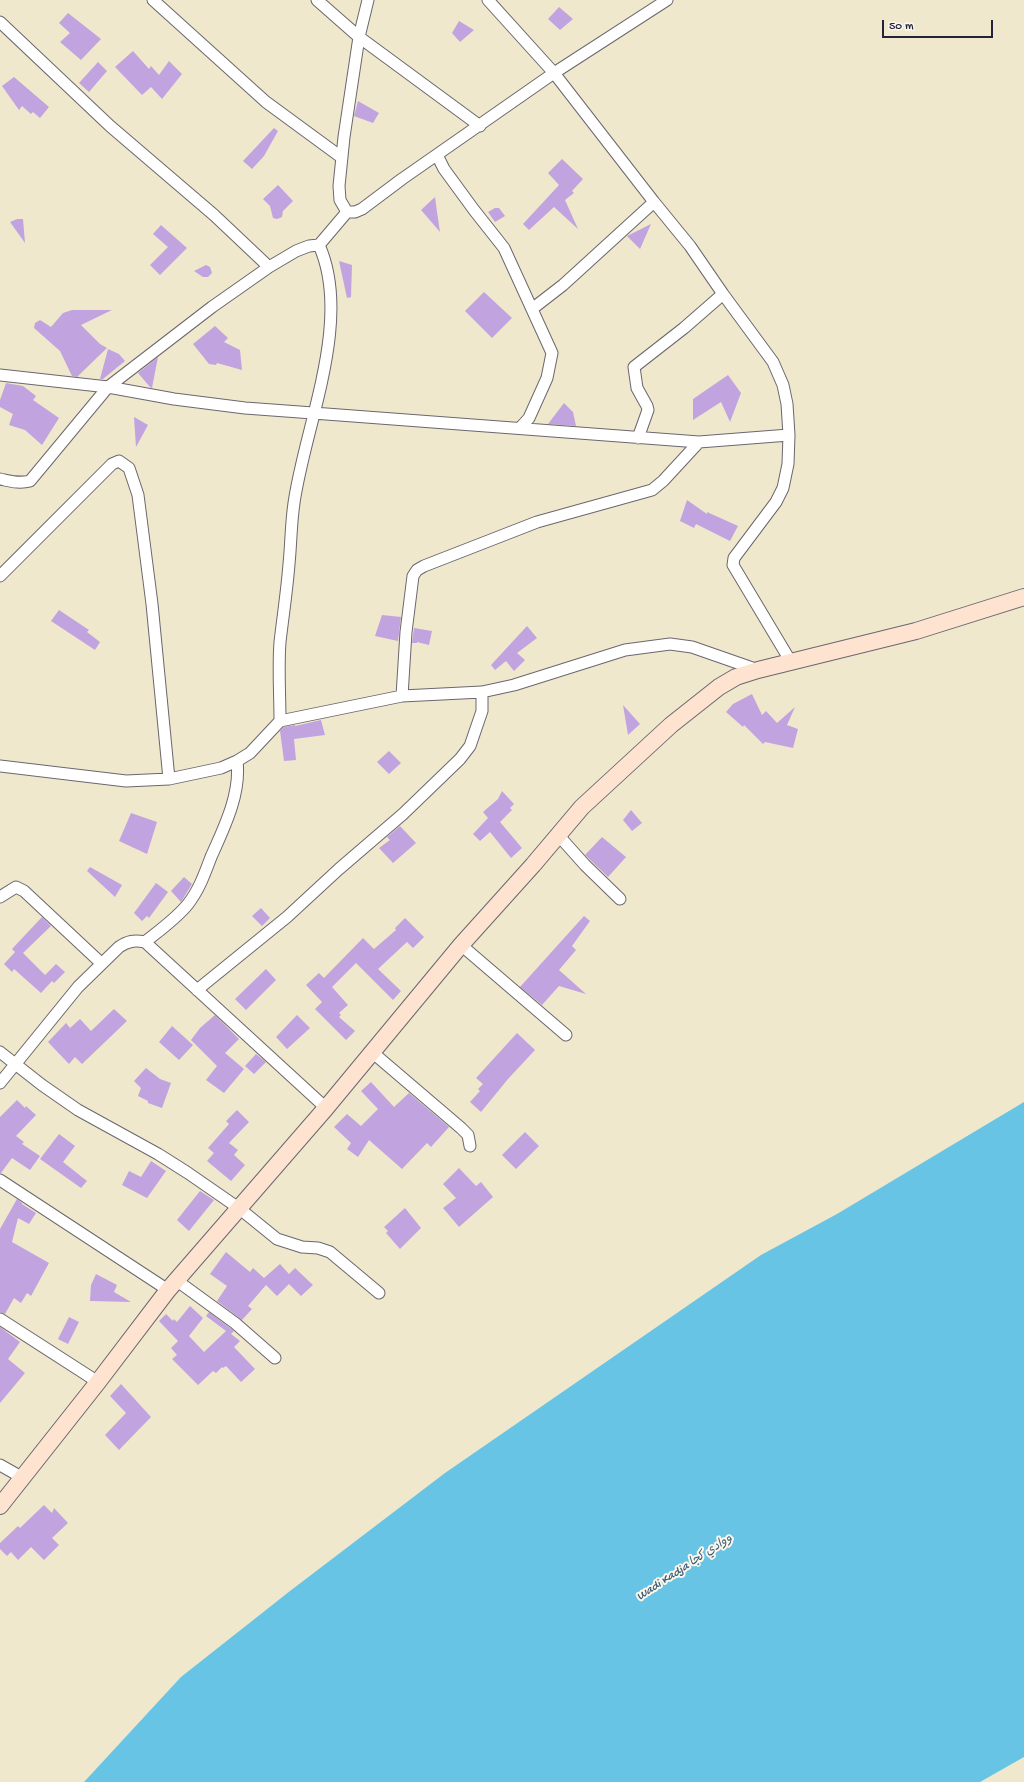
<!DOCTYPE html>
<html>
<head>
<meta charset="utf-8">
<style>
  body { margin:0 }
  #map { position:relative; width:1024px; height:1782px; overflow:hidden; background:#efe8cd; font-family:"Gochi Hand",sans-serif }
  canvas { display:block }
  .scale { position:absolute; left:882px; top:20px; width:111px; height:18px; box-sizing:border-box; border:2px solid #22223b; border-top:0; padding-left:5px; font-size:12px; line-height:14px; white-space:nowrap; color:#22223b; -webkit-text-stroke:3px #fbf7ec; paint-order:stroke }
</style>
</head>
<body>
<div id="map">
<canvas width="1024" height="1782"></canvas>
<div class="scale">50 m</div>
</div>
<script>
const ctx = document.querySelector('canvas').getContext('2d');
ctx.lineJoin = 'round';
function fill(path, color) {
  ctx.fillStyle = color;
  ctx.fill(path, 'evenodd');
}
function strokePath(path, color, width, dash) {
  ctx.strokeStyle = color;
  ctx.lineWidth = width;
  ctx.lineCap = dash ? 'butt' : 'round';
  ctx.setLineDash(dash || []);
  ctx.stroke(path);
}
function drawText(font, color, halo, rows, align = 'center') {
  ctx.font = font + ' "Gochi Hand","Playpen Sans Arabic",sans-serif';
  ctx.lineWidth = 4;
  ctx.setLineDash([]);
  ctx.textBaseline = 'middle';
  ctx.strokeStyle = halo;
  ctx.fillStyle = color;
  for (const [text, x, y, turn = 0] of rows) {
    ctx.save();
    ctx.translate(x, y);
    ctx.rotate((+turn || 0) * Math.PI / 180);
    ctx.textAlign = isNaN(turn) ? turn : align;
    if (halo) ctx.strokeText(text, 0, 0);
    ctx.fillText(text, 0, 0);
    ctx.restore();
  }
}
const water = new Path2D(`
  M1024 1102V1757L980 1782H84L181 1677 290 1591 445 1473 761 1255 837 1214Z`);
const building = new Path2D(`
  M559 7 573 19 560 30 548 19Z
  M68 13 101 39 81 60 60 42 70 33 59 23Z
  M459 21 474 30 460 42 452 33Z
  M133 51 149 69 151 66 159 75 169 61 182 74 162 99 151 87 142 95 115 67Z
  M98 62 107 71 89 92 79 83Z
  M14 77 49 107 40 118 33 112 31 114 22 106 19 110 2 86Z
  M358 101 379 113 373 123 354 116Z
  M274 128 278 131 264 156 252 169 243 161Z
  M562 159 583 179 572 191 574 193 565 200 578 229 554 207 529 230 523 224 559 185 548 173Z
  M278 185 293 201 283 211 282 217 277 219 273 218 270 206 263 199Z
  M435 197 437 212 440 232 421 210Z
  M495 208H499L505 216 495 222 488 212Z
  M17 219H23L25 243 10 222Z
  M651 224 640 249 627 236Z
  M161 225 187 248 160 275 150 265 168 247 153 234Z
  M339 261 352 265 351 297 347 298Z
  M206 265 210 267 212 273 208 277H203L194 271Z
  M484 292 512 318 492 338 465 311Z
  M72 310H112L81 325 100 344 107 348 77 377 72 376 60 351 34 328 35 323 40 320 51 327 63 313Z
  M215 326 228 338 224 342 240 350 242 370 217 363 216 365 209 364 193 344Z
  M108 349 119 354 125 361 103 379H100Z
  M158 357 152 388 150 387 138 373Z
  M728 375 741 393 730 422 721 402 693 420V399Z
  M6 383 23 386 36 396 33 400 59 418 42 445 25 430 9 425 13 414 0 407V400Z
  M564 403 573 412 576 426 548 424Z
  M134 417 148 425 136 447Z
  M687 500 707 514V512L738 526 730 541 696 524 694 528 680 521Z
  M59 610 89 630 87 632 100 642 95 650 51 621Z
  M382 615 401 617 398 641 375 636Z
  M527 626 537 638 517 653 525 660 514 671 506 661 495 670 491 665Z
  M414 628 432 631 429 645 417 642V643H412Z
  M752 694 762 715 766 711 777 723 795 707 787 725 798 729 793 748 765 742 763 744 744 725 743 727 726 712 733 704Z
  M623 705 640 724 628 735Z
  M321 720 325 735 294 739 296 760 284 761 280 731 284 727 295 725V726Z
  M389 751 401 763 389 774 377 762Z
  M502 791 514 804 510 808 512 810 500 822 522 848 511 858 490 832 480 841 473 834 488 818 483 812 498 799Z
  M631 810 642 823 632 831 623 820Z
  M131 813 157 822 147 854 119 841Z
  M400 826 416 843 393 863 379 848 390 840 387 837Z
  M602 837 626 857 608 877 585 855Z
  M90 867 122 885 115 897 87 871Z
  M184 877 192 884 181 902 171 891Z
  M156 883 168 892 149 918 147 916 142 921 134 913Z
  M261 908 270 918 262 926 252 916Z
  M584 916 590 921 572 946 576 950 559 970 586 994 559 986 542 1005 520 987Z
  M42 917 51 926 23 953 45 975 56 964 65 972 54 983 52 981 41 993 14 969 12 972 4 964 15 952 12 949Z
  M405 918 424 937 413 948 407 942 378 969 401 991 393 1000 356 963 332 987 348 1005 339 1013 341 1015 339 1017 355 1031 346 1040 315 1009 322 1002 306 985 319 973 324 978 363 938 374 949 396 930 395 928Z
  M266 969 276 980 246 1010 235 999Z
  M114 1009 127 1021 82 1064 75 1057 69 1064 48 1042 66 1023 70 1028 80 1019 91 1031Z
  M215 1015 239 1039 225 1053 244 1069 224 1093 206 1080 217 1066 191 1040 200 1028Z
  M297 1015 310 1028 287 1049 276 1037Z
  M172 1026 193 1045 179 1060 159 1042Z
  M517 1033 535 1050 508 1079 481 1112 470 1102 480 1091 478 1089 483 1084 476 1078Z
  M256 1054 266 1062 254 1074 245 1066Z
  M146 1068 160 1079 171 1083 162 1108 148 1103V1101L138 1096 141 1088 134 1081Z
  M371 1082 394 1107 409 1093 449 1127 431 1147 427 1143 402 1169 369 1140 358 1157 347 1149 351 1143 334 1127 347 1114 361 1126 378 1109 361 1091Z
  M17 1100 25 1108 26 1106 36 1115 16 1136 24 1142 22 1144 40 1156 30 1170 12 1158 1 1173H0V1117Z
  M237 1110 249 1122 229 1143 238 1150 234 1155 245 1165 231 1181 207 1161 214 1153 208 1148 229 1124 226 1121Z
  M525 1132 539 1146 516 1169 502 1155Z
  M59 1134 75 1146 63 1162 87 1181 81 1188 40 1159Z
  M151 1161 166 1171 147 1198 122 1185 129 1171 141 1177Z
  M459 1168 476 1186 481 1182 493 1197 459 1227 443 1208 456 1198 443 1184Z
  M200 1191 214 1200 189 1231 177 1220Z
  M17 1199 22 1203V1204L36 1213 29 1224 18 1218 12 1242 49 1263 31 1296 27 1293 21 1303 14 1298 5 1314 0 1312V1229Z
  M405 1208 421 1228 400 1249 386 1233 388 1231 384 1227Z
  M226 1252 250 1272 253 1268 264 1278 280 1264 289 1274 295 1268 313 1285 301 1296 289 1284 277 1296 266 1285 248 1306 252 1309 242 1320 217 1301 227 1286 210 1274Z
  M96 1274 117 1285 114 1292 131 1302 90 1301 91 1285Z
  M190 1306 203 1318 189 1336 204 1352 226 1331 206 1316 209 1312 234 1331 231 1334 240 1341 234 1347 255 1369 241 1382 226 1366 223 1368 222 1367 216 1373 213 1371 198 1385 172 1359 177 1355 171 1348 178 1341 159 1321 166 1314 173 1321 174 1319 177 1322Z
  M69 1317 79 1322 68 1344 58 1339Z
  M0 1327 20 1342 8 1359 25 1373 0 1403Z
  M121 1384 151 1417 119 1450 105 1435 126 1413 110 1396Z
  M44 1505 52 1513 54 1508 68 1523 52 1538 59 1545 44 1560 31 1547 18 1560 11 1552 7 1556 0 1549V1543L18 1526 20 1528Z`);
const street = new Path2D(`
  M153 0 266 102 341 157
  M317 0 359 37 480 126
  M488 0 554 73 654 202 690 246 723 294 773 362 783 385 787 404 789 435 788 464 783 488 776 502 734 558 733 565 791 662
  M0 22 110 126 214 215 269 267
  M437 155 444 169 474 210 504 248 552 353 547 378 529 418 520 428
  M347 212H355L362 209 402 179 554 73 667 0
  M347 212 340 200 339 186 344 137 359 37 368 0
  M532 309 563 285 654 202
  M0 375 108 387 174 399 245 408 313 413 699 442 789 435
  M638 438 648 410 647 406 637 388 634 367 684 328 723 294
  M0 479C10 481 19 484 30 481L108 387 212 307 269 267 296 251 309 246 319 245 347 212
  M0 576 112 464 119 461 129 468 138 495 152 604 169 779
  M402 696 406 632 413 576 417 570 424 566 537 522 652 490 663 481 699 442
  M280 721C280 695 278 668 280 642 283 616 287 590 289 564 291 544 291 523 294 503 305 425 353 321 319 245
  M0 766 126 781 169 779 221 768 237 761 250 753 280 721 402 696 482 692 514 685 625 650 670 644 692 647 758 670
  M559 836 585 865 620 899
  M0 897 16 887 24 891 101 963
  M145 942C160 930 177 918 188 904 199 890 205 873 211 857 224 828 241 794 237 761
  M461 945 566 1035
  M197 990 287 917 339 869 403 814 460 759 470 746 482 711V692
  M0 1052 42 1085 78 1110 158 1154 188 1173 240 1209 277 1239 302 1247 318 1248 330 1252 379 1293
  M372 1052 461 1128 468 1135 470 1146
  M0 1083 78 987 119 947C128 941 134 940 145 942L326 1108
  M0 1180 168 1290
  M176 1280 235 1323 275 1358
  M0 1319 98 1382
  M0 1465 23 1478`);
const secondary = new Path2D(`
  M0 1506 98 1382 168 1290 326 1108 461 945 533 865 582 807 671 725 719 687 736 677 758 670 916 631 1024 597`);
const waterNames = [
  ["Wadi Kadja ووادي كجا",685,1568,-33]
];
fill(water, '#67c4e5');
fill(building, '#c1a3e0');
strokePath(street, '#6a676e', 13);
strokePath(secondary, '#6a676e', 18);
strokePath(street, '#fff', 11);
strokePath(secondary, '#fee3d1', 16);
drawText('italic 12px', '#3a5b76', '#fbf7ec', waterNames);
</script>
</body>
</html>
